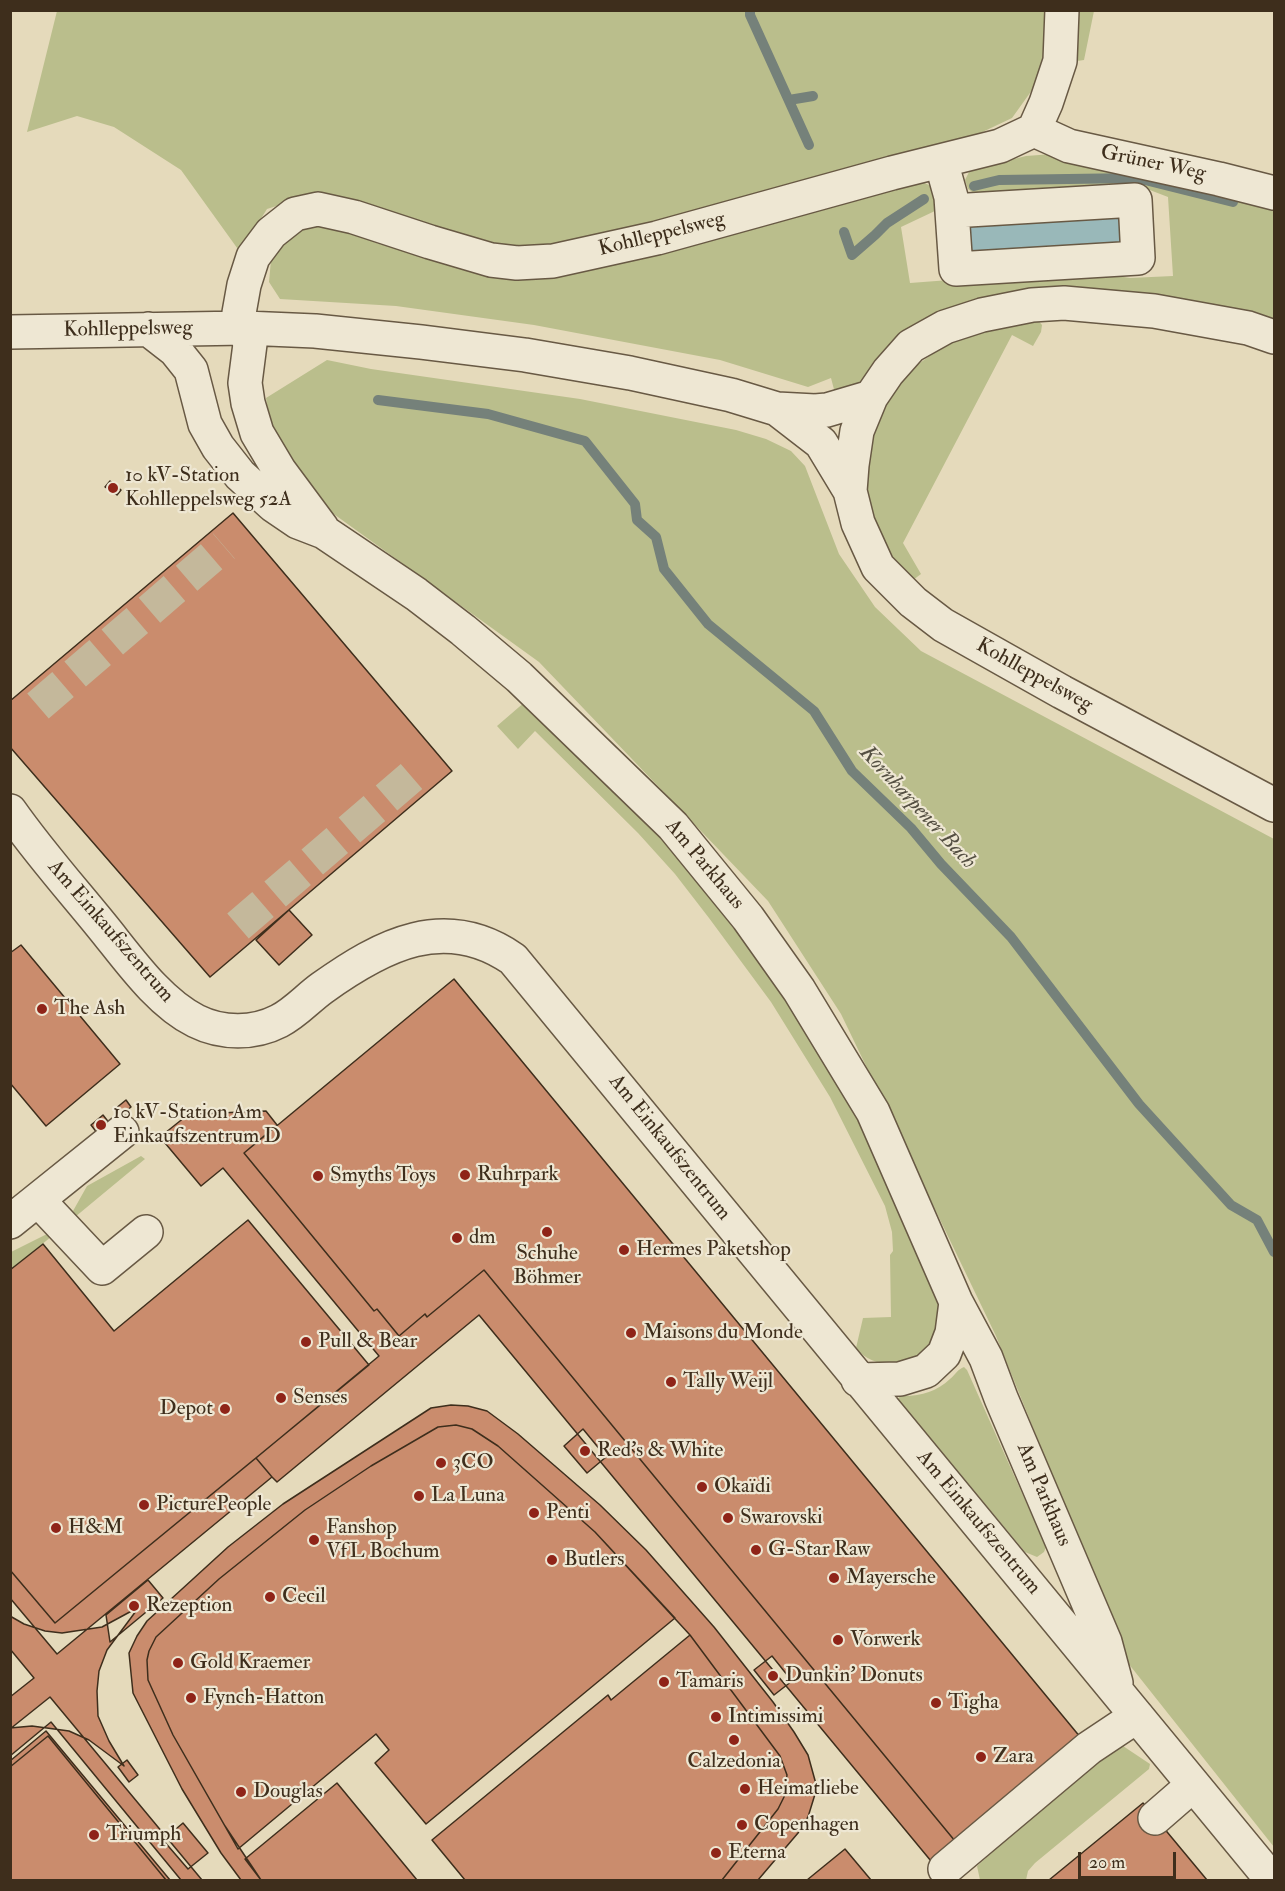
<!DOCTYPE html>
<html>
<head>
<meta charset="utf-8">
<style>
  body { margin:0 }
  #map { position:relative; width:1285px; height:1891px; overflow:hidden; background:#e5dabb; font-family:"IM FELL Double Pica",serif }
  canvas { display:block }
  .frame { position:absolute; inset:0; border:12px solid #3e2e1c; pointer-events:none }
  .scale { position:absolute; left:1078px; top:1852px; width:98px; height:27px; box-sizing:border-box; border:3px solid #3e2e1c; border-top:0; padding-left:8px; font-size:18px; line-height:21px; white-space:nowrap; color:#3e2e1c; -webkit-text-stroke:4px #eee7d3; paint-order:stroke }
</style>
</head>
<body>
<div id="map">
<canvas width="1285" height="1891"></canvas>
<div class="frame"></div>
<div class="scale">20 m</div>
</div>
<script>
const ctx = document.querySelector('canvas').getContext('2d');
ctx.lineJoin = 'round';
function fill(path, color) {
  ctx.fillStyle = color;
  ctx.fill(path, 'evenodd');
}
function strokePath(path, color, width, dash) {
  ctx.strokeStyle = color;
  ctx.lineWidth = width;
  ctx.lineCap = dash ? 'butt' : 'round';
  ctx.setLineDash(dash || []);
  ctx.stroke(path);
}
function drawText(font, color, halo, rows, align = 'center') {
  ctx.font = font + ' "IM FELL Double Pica",serif';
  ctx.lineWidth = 4.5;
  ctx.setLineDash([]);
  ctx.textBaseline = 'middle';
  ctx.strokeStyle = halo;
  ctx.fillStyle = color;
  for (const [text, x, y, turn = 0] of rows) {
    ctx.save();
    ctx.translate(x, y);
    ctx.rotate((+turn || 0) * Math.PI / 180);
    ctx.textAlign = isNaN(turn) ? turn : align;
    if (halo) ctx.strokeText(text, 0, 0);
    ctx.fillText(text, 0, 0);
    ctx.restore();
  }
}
const green = new Path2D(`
  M57 11H1094L1084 60 1050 65 1012 118 974 136 930 149 846 169 588 239 520 249 483 242 320 192 267 209 240 252 181 170 114 127 77 116 27 132Z
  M1053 154 1274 203V324L1215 308 1133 292 1028 290 982 297 934 314 887 353 856 389 836 397 831 378 808 387 720 360 534 325 396 306 280 299 269 282 271 260 282 243 298 227 335 226 376 243 491 275 922 182 936 188 937 210 901 227 910 283 1081 270 1130 278 1173 276 1168 197 1142 187 981 198 968 189 965 180 970 170 1026 156Z
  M1037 319 1042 325 1041 332 1033 346 1012 335 903 543 921 574 913 580 900 574 878 540 866 504 865 452 871 426 903 375 945 345 977 329Z
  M327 360 371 369 580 399 736 430 766 439 791 451 805 466 839 554 875 607 921 651 1274 839V1847L1128 1663 996 1336 841 1014 768 901 539 662 331 512 282 449 270 423 266 398Z
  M526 701 672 849 737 932 803 1025 847 1099 868 1139 938 1305C940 1317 940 1332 933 1342 918 1369 875 1372 856 1348L863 1318 891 1317 890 1255 893 1251 892 1232 885 1206 830 1097 771 1002 709 918 675 874 638 833 535 731 518 749 497 726Z
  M141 1156 145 1159 75 1217 73 1211 87 1186Z
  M47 1234 52 1236 11 1270V1252Z
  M964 1367 967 1370 1046 1547 1044 1552 1037 1557 1025 1552 898 1399 900 1396C919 1397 936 1392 950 1379 955 1375 958 1369 964 1367Z
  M1123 1746 1150 1764 1149 1769 1035 1863 1028 1871 1026 1880H980L977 1866 1097 1759Z`);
const water = new Path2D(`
  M1120 212 1123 243 966 255 964 224Z`);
const stream = new Path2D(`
  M750 10V15L809 145
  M789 100 813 96
  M974 186 999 180 1137 178 1233 202
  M844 232 852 255 875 235 887 223 924 199
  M378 400 488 414 585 441 635 504 637 520 656 537 664 569 708 624 814 711 852 771 911 828 941 864 1011 937 1139 1104 1231 1205 1257 1220 1274 1252`);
const building = new Path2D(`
  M110 481 121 490 117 495 105 487Z
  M233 513 452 771 210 977 10 747V701Z
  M289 910 312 935 279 965 256 940Z
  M21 945 120 1064 46 1126 10 1083V953Z
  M454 979 1081 1738 955 1841 484 1270 427 1317 425 1314 399 1336 377 1309 374 1311 244 1153Z
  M126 1100 131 1107 120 1116 115 1109Z
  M266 1111 277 1125 244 1153 374 1311 377 1309 399 1336 425 1314 427 1317 484 1270 955 1841 931 1861 479 1315 277 1482 272 1477 256 1458 379 1356 223 1168 201 1186 160 1137 185 1117 195 1114Z
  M103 1115 110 1124 98 1134 91 1125Z
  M248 1220 369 1365 55 1623 10 1570V1270L43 1244 114 1331Z
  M451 1405 468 1406 487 1411 518 1434 600 1505 646 1550 714 1627 773 1702 794 1732 808 1755 816 1784V1791L808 1817 798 1833 758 1880H722L778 1809 784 1797 787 1775 780 1756 690 1635 595 1532 498 1446 472 1429 456 1425 438 1427 371 1466 305 1510 219 1579 156 1637 149 1651 147 1660 148 1680 173 1735 225 1826 261 1880H241L221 1853 182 1789 133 1693 129 1653 137 1636 147 1621 228 1547 283 1504 431 1408Z
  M456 1425 472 1429 498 1446 595 1532 675 1618 426 1824 375 1763 389 1750 376 1734 238 1849 173 1735 148 1680 147 1660 149 1651 156 1637 219 1579 305 1510 371 1466 438 1427Z
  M583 1429 606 1457 587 1473 564 1446Z
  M256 1458 272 1477 57 1654 10 1598V1570L55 1623Z
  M148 1580 163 1598 110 1642 106 1615Z
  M139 1607 107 1650 99 1671 97 1691 98 1716 109 1741 124 1766 89 1740 69 1731 32 1726 10 1728V1616L24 1624 45 1631 62 1633 102 1627Z
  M690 1635 780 1756 787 1775 784 1797 778 1809 722 1880H465L432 1840 608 1695 611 1700Z
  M10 1649 34 1678 10 1697Z
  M772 1656 792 1681 774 1695 754 1670Z
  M50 1697 202 1880H170L46 1731 10 1761V1729Z
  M51 1722 181 1880H166L48 1736 10 1767V1756Z
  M48 1736 166 1880H10V1767Z
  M127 1760 138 1775 129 1782 118 1767Z
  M337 1783 417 1880H261L245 1859Z
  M1143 1803 1207 1880H1049Z
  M183 1823 208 1853 188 1869 163 1840Z
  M845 1849 871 1880H807Z`);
const minorTunnel = new Path2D(`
  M38 706 224 546
  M238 926 418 771`);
const minor = new Path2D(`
  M1034 130 1069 146 1219 179 1274 193
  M941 161 951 197 956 269 1138 258 1135 200 952 211
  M148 329 175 350 191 370 205 424 218 447 240 475 273 505 298 522 324 532 416 594 463 630 519 677 673 826 748 918 799 990 873 1112 956 1302 986 1358 1001 1398 1105 1642 1116 1683
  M10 332 245 328 315 331 421 342 525 355 630 373 731 395 777 409 815 411 827 410 871 397
  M1274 337 1248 328 1154 311 1064 303 1032 305 982 315 945 327 911 346 888 372 871 397 857 431 852 465 850 491 858 523 878 567 913 602 943 625 1062 692 1274 805
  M777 409 821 443 850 491
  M322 528 279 470 257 433 248 403 245 383 250 344 239 313 244 285 253 257 271 233 295 214 318 209 354 217 430 242 491 260 517 263 553 261 657 238 892 173 1000 146 1034 130 1046 103 1060 61 1062 10
  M10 811C38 851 70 887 101 925 128 958 158 1002 196 1021 222 1034 254 1034 279 1021 295 1013 308 998 322 988 382 945 445 912 513 959L1272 1880
  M38 1200 102 1268 146 1232
  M10 1222 122 1132
  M858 1380 900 1379 926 1371 944 1354 952 1333 956 1302
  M1155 1818 1193 1785
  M945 1869 1089 1748 1137 1716`);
const markers = [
  [113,488,6,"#8f2418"],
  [42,1009,6,"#8f2418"],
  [101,1125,6,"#8f2418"],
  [465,1175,6,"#8f2418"],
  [318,1176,6,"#8f2418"],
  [547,1232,6,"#8f2418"],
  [457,1238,6,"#8f2418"],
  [624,1250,6,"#8f2418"],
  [631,1333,6,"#8f2418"],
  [306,1342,6,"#8f2418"],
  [671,1382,6,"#8f2418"],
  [281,1398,6,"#8f2418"],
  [225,1409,6,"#8f2418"],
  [585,1451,6,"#8f2418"],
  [441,1463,6,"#8f2418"],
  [702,1487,6,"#8f2418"],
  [419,1496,6,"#8f2418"],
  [144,1505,6,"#8f2418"],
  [534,1513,6,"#8f2418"],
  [728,1518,6,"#8f2418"],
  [56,1528,6,"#8f2418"],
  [314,1540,6,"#8f2418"],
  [756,1550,6,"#8f2418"],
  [552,1560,6,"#8f2418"],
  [834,1578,6,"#8f2418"],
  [270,1597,6,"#8f2418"],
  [134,1606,6,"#8f2418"],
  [838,1640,6,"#8f2418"],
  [178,1663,6,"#8f2418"],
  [773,1676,6,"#8f2418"],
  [664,1682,6,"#8f2418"],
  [191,1698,6,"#8f2418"],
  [936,1703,6,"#8f2418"],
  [716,1717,6,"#8f2418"],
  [734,1740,6,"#8f2418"],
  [981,1757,6,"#8f2418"],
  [745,1789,6,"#8f2418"],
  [241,1792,6,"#8f2418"],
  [742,1825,6,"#8f2418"],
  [94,1835,6,"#8f2418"],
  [716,1853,6,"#8f2418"]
];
const streetNames = [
  ["Grüner Weg",1153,164,12],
  ["Kohlleppelsweg",662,235,-14],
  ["Kohlleppelsweg",128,330,-1],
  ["Kohlleppelsweg",1034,676,29],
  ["Am Parkhaus",704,865,50],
  ["Am Einkaufszentrum",110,932,49],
  ["Am Einkaufszentrum",669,1148,51],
  ["Am Parkhaus",1043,1495,67],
  ["Am Einkaufszentrum",978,1523,50]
];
const poiNames = [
  ["10 kV-Station",125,476],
  ["Kohlleppelsweg 52A",125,500],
  ["The Ash",54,1009],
  ["10 kV-Station Am",113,1113],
  ["Einkaufszentrum D",113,1137],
  ["Ruhrpark",477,1175],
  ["Smyths Toys",330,1176],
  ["dm",469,1238],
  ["Hermes Paketshop",636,1250],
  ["Schuhe",547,1254,"center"],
  ["Böhmer",547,1278,"center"],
  ["Maisons du Monde",643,1333],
  ["Pull & Bear",318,1342],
  ["Tally Weijl",683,1382],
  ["Senses",293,1398],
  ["Depot",213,1409,"right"],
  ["Red’s & White",597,1451],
  ["3CO",453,1463],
  ["Okaïdi",714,1487],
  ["La Luna",431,1496],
  ["PicturePeople",156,1505],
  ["Penti",546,1513],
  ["Swarovski",740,1518],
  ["H&M",68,1528],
  ["Fanshop",326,1528],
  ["VfL Bochum",326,1552],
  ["G-Star Raw",768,1550],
  ["Butlers",564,1560],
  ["Mayersche",846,1578],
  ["Cecil",282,1597],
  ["Rezeption",146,1606],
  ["Vorwerk",850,1640],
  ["Gold Kraemer",190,1663],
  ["Dunkin' Donuts",785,1676],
  ["Tamaris",676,1682],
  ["Fynch-Hatton",203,1698],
  ["Tigha",948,1703],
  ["Intimissimi",728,1717],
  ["Zara",993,1757],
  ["Calzedonia",734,1762,"center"],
  ["Heimatliebe",757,1789],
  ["Douglas",253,1792],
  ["Copenhagen",754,1825],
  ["Triumph",106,1835],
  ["Eterna",728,1853]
];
const waterNames = [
  ["Kornharpener Bach",917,808,47]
];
fill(green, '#babe8c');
fill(water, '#99b8b9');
strokePath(water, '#75817a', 1.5);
strokePath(stream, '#75817a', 10);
fill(building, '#ca8c6d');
strokePath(building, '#3e2e1c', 1.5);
strokePath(minorTunnel, '#c4b89b', 33, [33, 16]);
strokePath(minor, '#685944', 36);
strokePath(minor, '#eee7d3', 33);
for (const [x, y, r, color] of markers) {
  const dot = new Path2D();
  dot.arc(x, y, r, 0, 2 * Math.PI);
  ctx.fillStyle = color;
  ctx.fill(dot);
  strokePath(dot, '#eee7d3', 2);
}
drawText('21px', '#3e2e1c', '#eee7d3', streetNames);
drawText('21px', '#3e2e1c', '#eee7d3', poiNames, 'left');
drawText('italic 22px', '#555043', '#eee7d3', waterNames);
</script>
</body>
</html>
